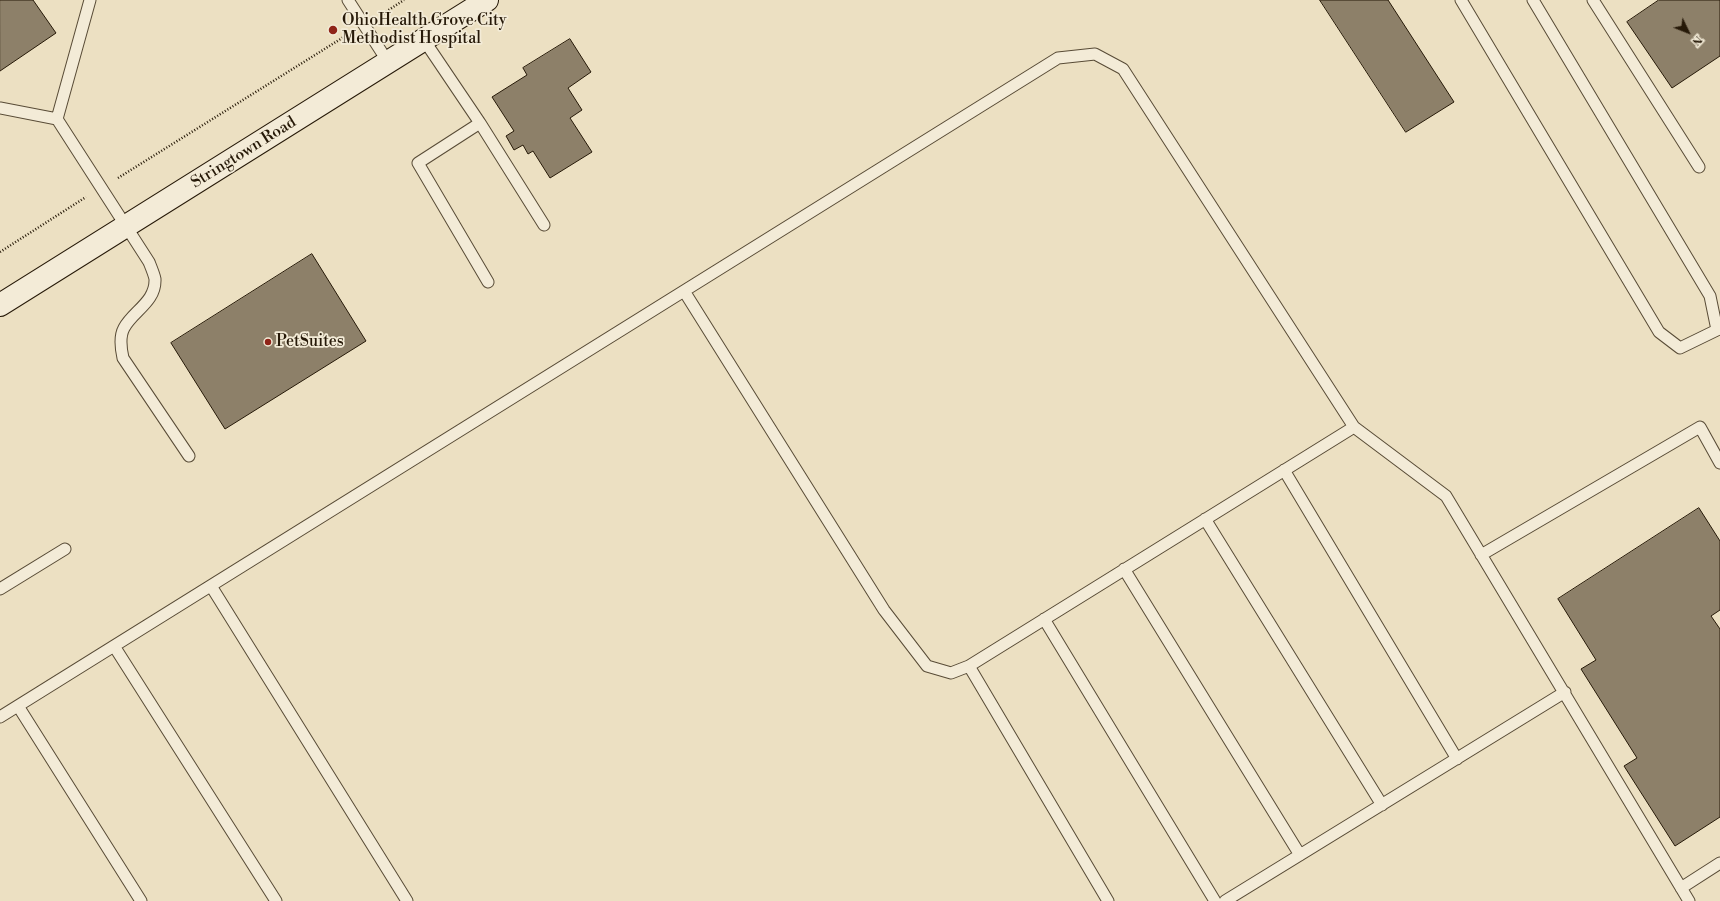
<!DOCTYPE html>
<html>
<head>
<meta charset="utf-8">
<style>
  body { margin:0 }
  #map { position:relative; width:1720px; height:901px; overflow:hidden; background:#ece0c2; font-family:"Libre Bodoni",serif }
  canvas { display:block }
  .north { position:absolute; left:1668px; top:12px; width:40px; height:40px; -webkit-text-stroke:3px #f3ebd7; paint-order:stroke; rotate:133deg; font-size:11px; font-weight:700; line-height:16px; text-align:center; color:#261908 }
  .north::after { content:''; display:block; margin:auto; width:14px; height:18px; background:#261908; clip-path:polygon(50% 0,100% 100%,50% 72%,0 100%) }
</style>
</head>
<body>
<div id="map">
<canvas width="1720" height="901"></canvas>
<div class="north">N</div>
</div>
<script>
const ctx = document.querySelector('canvas').getContext('2d');
ctx.lineJoin = 'round';
function fill(path, color) {
  ctx.fillStyle = color;
  ctx.fill(path, 'evenodd');
}
function strokePath(path, color, width, dash) {
  ctx.strokeStyle = color;
  ctx.lineWidth = width;
  ctx.lineCap = dash ? 'butt' : 'round';
  ctx.setLineDash(dash || []);
  ctx.stroke(path);
}
function drawText(font, color, halo, rows, align = 'center') {
  ctx.font = font + ' "Libre Bodoni",serif';
  ctx.lineWidth = 3.5;
  ctx.setLineDash([]);
  ctx.textBaseline = 'middle';
  ctx.strokeStyle = halo;
  ctx.fillStyle = color;
  for (const [text, x, y, turn = 0] of rows) {
    ctx.save();
    ctx.translate(x, y);
    ctx.rotate((+turn || 0) * Math.PI / 180);
    ctx.textAlign = isNaN(turn) ? turn : align;
    if (halo) ctx.strokeText(text, 0, 0);
    ctx.fillText(text, 0, 0);
    ctx.restore();
  }
}
const building = new Path2D(`
  M0 0H33L56 33 0 71Z
  M1320 0H1388L1454 102 1406 132Z
  M1659 0H1720V56L1672 88 1627 22Z
  M570 39 591 72 568 88 582 110 570 118 592 152 550 178 533 151 528 154 523 145 514 150 506 136 514 131 492 97 527 75 523 68Z
  M312 254 366 341 225 429 171 343Z
  M1699 508 1720 541V610L1711 616 1720 629V817L1675 846 1624 766 1637 758 1581 669 1596 660 1558 599Z`);
const path = new Path2D(`
  M381 15 404 0
  M118 178 347 35
  M0 252 86 197`);
const service = new Path2D(`
  M348 0 388 62
  M1461 0 1659 332 1680 348 1717 330 1710 296 1533 0
  M1593 0 1699 167
  M424 40 480 123 544 225
  M0 108 57 119 149 262C151 267 154 274 155 279 156 302 133 311 124 328 119 337 121 349 123 358L189 456
  M57 119 90 0
  M480 123 418 163 488 282
  M684 291 884 610 927 666 951 673 969 666
  M1284 470 1457 759
  M1205 519 1382 805
  M1481 555 1700 427 1720 463
  M1124 569 1300 855
  M211 586 407 901
  M0 589 65 549
  M1044 619 1215 901
  M114 646 276 901
  M18 706 141 901
  M0 717 1058 58 1095 54 1123 69 1354 427 1446 496 1689 901
  M1681 888 1720 863
  M1108 901 969 666 1354 427
  M1225 901 1565 692`);
const secondary = new Path2D(`
  M0 305 487 0`);
const markers = [
  [333,30,5,"#8f2418"],
  [268,342,4,"#8f2418"]
];
const poiNames = [
  ["OhioHealth Grove City",342,21],
  ["Methodist Hospital",342,39],
  ["PetSuites",276,342]
];
const streetNames = [
  ["Stringtown Road",244,153,-32]
];
fill(building, '#8d8069');
strokePath(building, '#261908', 1);
strokePath(service, '#584b36', 13);
strokePath(secondary, '#261908', 24);
strokePath(path, '#261908', 2.5, [1, 2]);
strokePath(service, '#f3ebd7', 11);
strokePath(secondary, '#f3ebd7', 22);
for (const [x, y, r, color] of markers) {
  const dot = new Path2D();
  dot.arc(x, y, r, 0, 2 * Math.PI);
  ctx.fillStyle = color;
  ctx.fill(dot);
  strokePath(dot, '#f3ebd7', 1.5);
}
drawText('16px', '#261908', '#f3ebd7', poiNames, 'left');
drawText('16px', '#261908', '#f3ebd7', streetNames);
</script>
</body>
</html>
